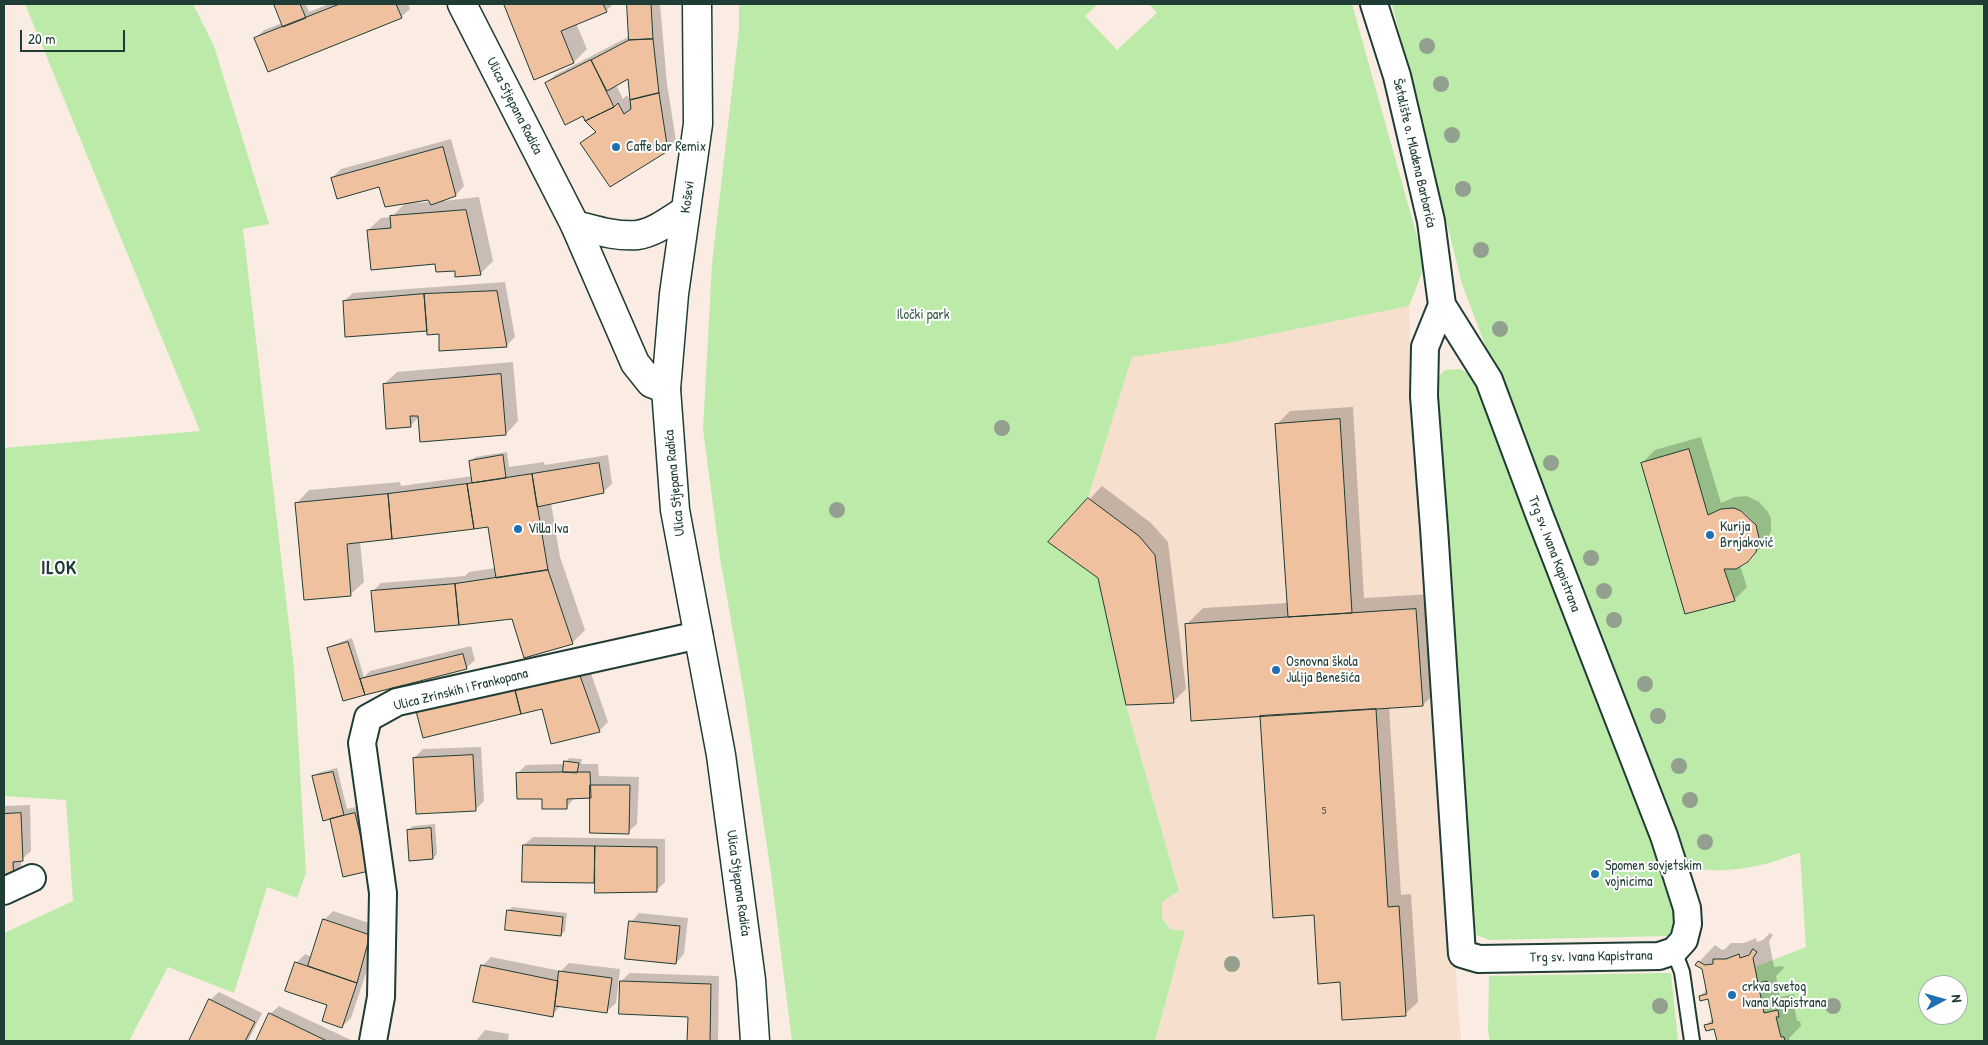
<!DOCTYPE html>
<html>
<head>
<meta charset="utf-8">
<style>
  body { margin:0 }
  #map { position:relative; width:1988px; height:1045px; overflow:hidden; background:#faece2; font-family:"Patrick Hand",sans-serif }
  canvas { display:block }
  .frame { position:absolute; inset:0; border:5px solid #1f3d34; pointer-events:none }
  .north { position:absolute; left:1918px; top:975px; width:50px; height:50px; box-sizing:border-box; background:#fff; border:1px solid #a5b1ae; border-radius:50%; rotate:84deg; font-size:14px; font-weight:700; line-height:20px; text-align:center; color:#1f3d34 }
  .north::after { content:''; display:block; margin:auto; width:18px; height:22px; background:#1f6fb2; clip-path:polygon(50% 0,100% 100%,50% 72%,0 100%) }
  .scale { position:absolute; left:20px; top:30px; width:105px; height:22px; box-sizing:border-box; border:2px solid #1f3d34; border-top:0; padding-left:6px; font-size:15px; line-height:18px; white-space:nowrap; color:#1f3d34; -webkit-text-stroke:4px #fff; paint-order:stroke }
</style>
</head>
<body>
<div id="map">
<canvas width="1988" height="1045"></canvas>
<div class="frame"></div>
<div class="north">N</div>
<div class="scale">20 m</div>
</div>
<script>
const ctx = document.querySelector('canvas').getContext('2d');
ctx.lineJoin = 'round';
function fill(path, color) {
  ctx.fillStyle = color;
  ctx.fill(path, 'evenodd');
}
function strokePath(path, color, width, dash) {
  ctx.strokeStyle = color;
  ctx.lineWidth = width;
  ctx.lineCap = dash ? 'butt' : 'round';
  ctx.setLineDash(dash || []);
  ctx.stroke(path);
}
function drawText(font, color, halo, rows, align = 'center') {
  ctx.font = font + ' "Patrick Hand",sans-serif';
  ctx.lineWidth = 4;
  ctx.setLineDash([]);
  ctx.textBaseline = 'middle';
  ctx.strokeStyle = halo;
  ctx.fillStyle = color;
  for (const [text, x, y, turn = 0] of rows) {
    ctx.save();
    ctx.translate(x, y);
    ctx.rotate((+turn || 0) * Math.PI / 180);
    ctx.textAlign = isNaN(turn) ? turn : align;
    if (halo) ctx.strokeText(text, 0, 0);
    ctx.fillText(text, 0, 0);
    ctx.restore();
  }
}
const built = new Path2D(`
  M1409 306 1413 404 1461 1041H1155L1185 932 1171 929 1162 918V902L1179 891 1126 705 1098 578 1048 542 1088 498 1132 357 1223 344Z`);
const green = new Path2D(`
  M25 4H193L214 46 269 224 243 229 294 668 306 873 297 898 267 887 234 993 168 967 129 1041H4V933L73 901 66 800 4 796V448L200 431Z
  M739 4H1098L1085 16 1117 50 1157 13 1149 4H1352L1425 265 1409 306 1223 344 1132 357 1088 498 1048 542 1098 578 1126 705 1179 891 1162 902V918L1170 929 1185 931 1155 1041H792L771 873 744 694 720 558 703 429 712 264 739 29Z
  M1392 4H1984V1041H1785L1784 1037H1781L1776 1017 1779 1016 1778 1010 1764 1013 1755 967 1806 947 1800 853C1790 855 1780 860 1769 863 1742 870 1715 873 1687 867L1674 840 1622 691 1538 484 1462 284ZM1688 449 1708 515C1763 484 1780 574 1724 569L1735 601 1686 614 1641 463ZM1928 985H1958V1015H1928Z
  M1460 369 1477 378 1679 910 1678 926 1669 936 1489 940 1473 934 1433 382 1445 370Z
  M1671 973 1678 1041H1490L1488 1031 1489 976Z`);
const shadow = new Path2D(`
  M275 4H306L309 12 329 4H408L410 9 401 17 255 39 264 30 283 23Z
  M508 4H613L606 11 576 23 587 49 574 62 535 78 506 6Z
  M629 4H660L667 84 676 141 667 150 582 143 597 130 584 114 546 84 555 75 630 36ZM629 77 632 104 627 95 623 99 616 85Z
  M451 139 464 186 456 195 443 201 479 197 493 261 480 274 456 269 436 262 368 230 381 218 392 217 406 202 380 186 332 178 341 169ZM429 198 431 202 413 203V201Z
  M505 282 515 337 506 346 440 333 344 301 353 293Z
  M513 362 518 421 506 434 419 417 411 425 384 384 397 372Z
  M1353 407 1364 598 1432 594 1439 689 1423 705 1389 707 1401 895 1411 894 1418 1002 1405 1014 1341 981 1315 914 1261 715 1186 625 1203 608 1288 603 1277 424 1290 411Z
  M1701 437 1721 503 1735 497 1747 496 1759 502 1768 512 1771 518V531L1765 544 1740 566 1747 587 1734 600 1642 463 1655 450Z
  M507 452 509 467 544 462 545 465 608 455 612 484 603 492 551 503 560 557 585 630 572 643 513 618 373 591 381 583 465 576 469 572 495 568 489 526 360 541 364 582 351 594 297 503 309 490 400 482 401 486 473 476 471 461 475 457Z
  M1102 486 1151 523 1168 542 1186 689 1173 702 1099 577 1050 542Z
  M352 638 364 677 370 671 471 646 475 660 466 668 364 694 328 649 333 645Z
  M587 662 608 722 599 731 543 707Z
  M481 747 484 801 475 810 414 758 423 749Z
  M569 758 582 759 581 764H598L599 776 639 777 637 824 628 832 592 797H575L567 807 543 798 518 773 526 765 565 764Z
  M337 768 347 809 364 805 377 861 344 875 331 818 314 777 318 773Z
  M30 805 31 851 21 860 22 873 4 882V806Z
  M435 824 437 854 433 858 408 830 413 826Z
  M533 837 665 839V882L656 891 595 882 523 881 524 845Z
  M512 907 567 913 565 931 561 935 508 911Z
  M333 911 378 926 366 973 351 1018 342 1027 328 1004 296 963 305 954 312 957 324 920Z
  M639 913 688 918 684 954 676 963 631 922Z
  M1770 933 1773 935 1769 941 1774 967 1783 966 1784 968 1776 976 1780 997 1794 994 1795 999 1793 1001 1797 1021H1800L1801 1026 1789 1038 1790 1041H1718L1715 1028 1706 1025 1713 1018 1709 998 1700 996 1707 989 1703 969 1699 962 1715 945 1722 950 1725 949 1731 943H1744L1756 938 1757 942 1763 940Z
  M491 957 561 971 569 963 620 969 616 1003 607 1011 561 1005 552 1016 482 966Z
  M630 973 719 976 718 1041H689L690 1016 621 981Z
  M219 992 262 1013 248 1041H190L210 1000Z
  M279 1006 353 1041H257L270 1014Z
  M485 1030 509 1034 508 1041H476Z`);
const building = new Path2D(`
  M274 4H300L306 18 283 27Z
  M340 4H396L402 18 268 72 254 38Z
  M509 4H603L607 12 561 31 574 63 534 80 504 5Z
  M627 4H651L653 39 629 40Z
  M653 39 659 93 630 100 628 79 607 91 591 60 629 40Z
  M591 60 614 107 585 121 583 116 565 125 545 83Z
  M659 93 668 151 610 187 580 143 596 132 585 121 614 107 618 103 624 114 631 109 630 100Z
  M443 147 456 196 431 205 428 200 385 207 379 187 337 199 331 178Z
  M466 210 481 275 455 277V271L436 272 435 264 371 270 367 230 391 228 390 216Z
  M497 291 507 347 439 351V334L427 335 424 294Z
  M424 294 427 331 345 337 343 301Z
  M501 374 506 435 420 442 418 416H410L411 427 386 429 383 384Z
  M1340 419 1352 613 1288 617 1275 424Z
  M1689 449 1708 515 1721 509 1734 508 1741 511 1756 525 1759 538 1756 552 1748 562 1736 569H1724L1735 601 1685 614 1641 463Z
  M503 455 506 478 472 483 469 461Z
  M599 463 604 493 537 507 532 474Z
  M532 474 548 570 496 578 488 527 474 529 467 484Z
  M467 484 474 529 392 539 388 494Z
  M388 494 392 539 347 544 351 596 304 600 295 503Z
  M1088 498 1139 536 1155 555 1174 703 1126 705 1098 578 1048 542Z
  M548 570 573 644 524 658 512 619 459 625 455 584Z
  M455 584 459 625 375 632 371 591Z
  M1416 609 1423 706 1191 721 1185 624Z
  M348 642 365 695 343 701 327 648Z
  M463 654 467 669 365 695 360 679Z
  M578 670 600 732 551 744 542 709 521 714 514 686Z
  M514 686 521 714 423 738 416 711Z
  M1376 709 1388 907 1399 906 1406 1016 1342 1020 1340 982 1318 984 1314 915 1273 918 1260 716Z
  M473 755 476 811 416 814 413 758Z
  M564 761 579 763 577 773 563 772Z
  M333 772 344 815 323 821 312 776Z
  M563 772H590L591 798 567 799V809H542V799H517L516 773Z
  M590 785H630L629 834 590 833Z
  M21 813 23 861 13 862 14 883H4V814Z
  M355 813 369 871 343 877 330 819Z
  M431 828 433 859 409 861 407 830Z
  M523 845 595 846 594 883 522 882Z
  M595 846 657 847V892L595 893Z
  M507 910 563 917 561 936 505 930Z
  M323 919 370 935 357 983 308 966Z
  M629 921 680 926 676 964 625 959Z
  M1753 949 1757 952 1753 958 1758 983 1767 981 1768 986 1759 988 1764 1013 1778 1010 1779 1017H1776L1781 1037H1784L1785 1041H1717L1714 1029 1706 1031 1704 1025 1713 1023 1708 999 1700 1001 1699 996 1707 994 1702 969 1695 965 1698 961 1705 965 1713 964V959H1726L1739 954 1740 958 1749 955Z
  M295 962 357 983 342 1028 322 1021 327 1005 285 991Z
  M481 965 558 981 553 1017 473 1002Z
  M559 971 612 978 607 1013 555 1006Z
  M620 981 711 984 710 1041H687L688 1017 619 1014Z
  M209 999 255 1022 245 1041H189Z
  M269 1013 327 1041H256Z`);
const service = new Path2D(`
  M1674 951 1682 972 1692 1041`);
const minor = new Path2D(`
  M1374 4 1397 76 1431 221 1442 305 1489 380 1539 514 1664 836 1687 908 1688 924 1684 940 1674 951 1659 956 1479 959 1462 954 1434 528 1424 396 1425 347 1442 305
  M4 891 32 878
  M373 1041 381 997 383 893 362 743 368 718 397 702 699 635`);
const tertiary = new Path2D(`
  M462 4 575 225 635 363 651 383 666 389`);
const secondary = new Path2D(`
  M697 4 698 124 674 294 666 389 675 510 721 755 751 980 755 1041
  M575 225C595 230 616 237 637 235 654 233 672 219 686 210`);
const trees = [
  [1427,46],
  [1441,84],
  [1452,135],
  [1463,189],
  [1481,250],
  [1500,329],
  [1002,428],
  [1551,463],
  [837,510],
  [1591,558],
  [1604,591],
  [1614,620],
  [1645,684],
  [1658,716],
  [1679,766],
  [1690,800],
  [1705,842],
  [1232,964],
  [1660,1006],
  [1833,1006]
];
const markers = [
  [616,147,5,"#1f6fb2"],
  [518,529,5,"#1f6fb2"],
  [1710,535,5,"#1f6fb2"],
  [1276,670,5,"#1f6fb2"],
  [1595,874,5,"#1f6fb2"],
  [1732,995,5,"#1f6fb2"]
];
const numberNames = [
  ["5",1324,811]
];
const streetNames = [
  ["Ulica Stjepana Radića",514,106,63],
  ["Šetalište o. Mladena Barbarića",1414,153,77],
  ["Koševi",688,197,-82],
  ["Ulica Stjepana Radića",675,483,-96],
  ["Trg sv. Ivana Kapistrana",1554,554,69],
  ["Ulica Zrinskih i Frankopana",461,690,-14],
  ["Ulica Stjepana Radića",738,883,82],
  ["Trg sv. Ivana Kapistrana",1591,957,-1]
];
const poiNames = [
  ["Caffe bar Remix",626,147],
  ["Kurija",1720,527],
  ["Brnjaković",1720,543],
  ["Villa Iva",528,529],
  ["Osnovna škola",1286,662],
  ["Julija Benešića",1286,678],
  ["Spomen sovjetskim",1605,866],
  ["vojnicima",1605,882],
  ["crkva svetog",1742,987],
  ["Ivana Kapistrana",1742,1003]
];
const parkNames = [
  ["Iločki park",923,315]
];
const districtNames = [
  ["ILOK",59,569]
];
fill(built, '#f7dfce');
fill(green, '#bceba9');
fill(shadow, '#0003');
fill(building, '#f0c19f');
strokePath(building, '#1f3d34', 1);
strokePath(service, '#1f3d34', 18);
strokePath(minor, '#1f3d34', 30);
strokePath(tertiary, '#1f3d34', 31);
strokePath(secondary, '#1f3d34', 31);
strokePath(service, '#fff', 14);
strokePath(minor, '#fff', 26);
strokePath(tertiary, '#fff', 28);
strokePath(secondary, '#fff', 28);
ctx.fillStyle = '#939f8f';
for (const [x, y] of trees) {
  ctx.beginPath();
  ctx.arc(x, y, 8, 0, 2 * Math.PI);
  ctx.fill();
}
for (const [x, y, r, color] of markers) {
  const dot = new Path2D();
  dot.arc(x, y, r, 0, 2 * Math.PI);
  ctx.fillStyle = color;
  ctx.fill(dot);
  strokePath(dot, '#fff', 2);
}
drawText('11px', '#535e4f', null, numberNames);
drawText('14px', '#1f3d34', '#fff', streetNames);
drawText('14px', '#1f3d34', '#fff', poiNames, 'left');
drawText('14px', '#3e604b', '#fff', parkNames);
ctx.letterSpacing = '1px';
drawText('bold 19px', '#1f3d34', '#fff', districtNames);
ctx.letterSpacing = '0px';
</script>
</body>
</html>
